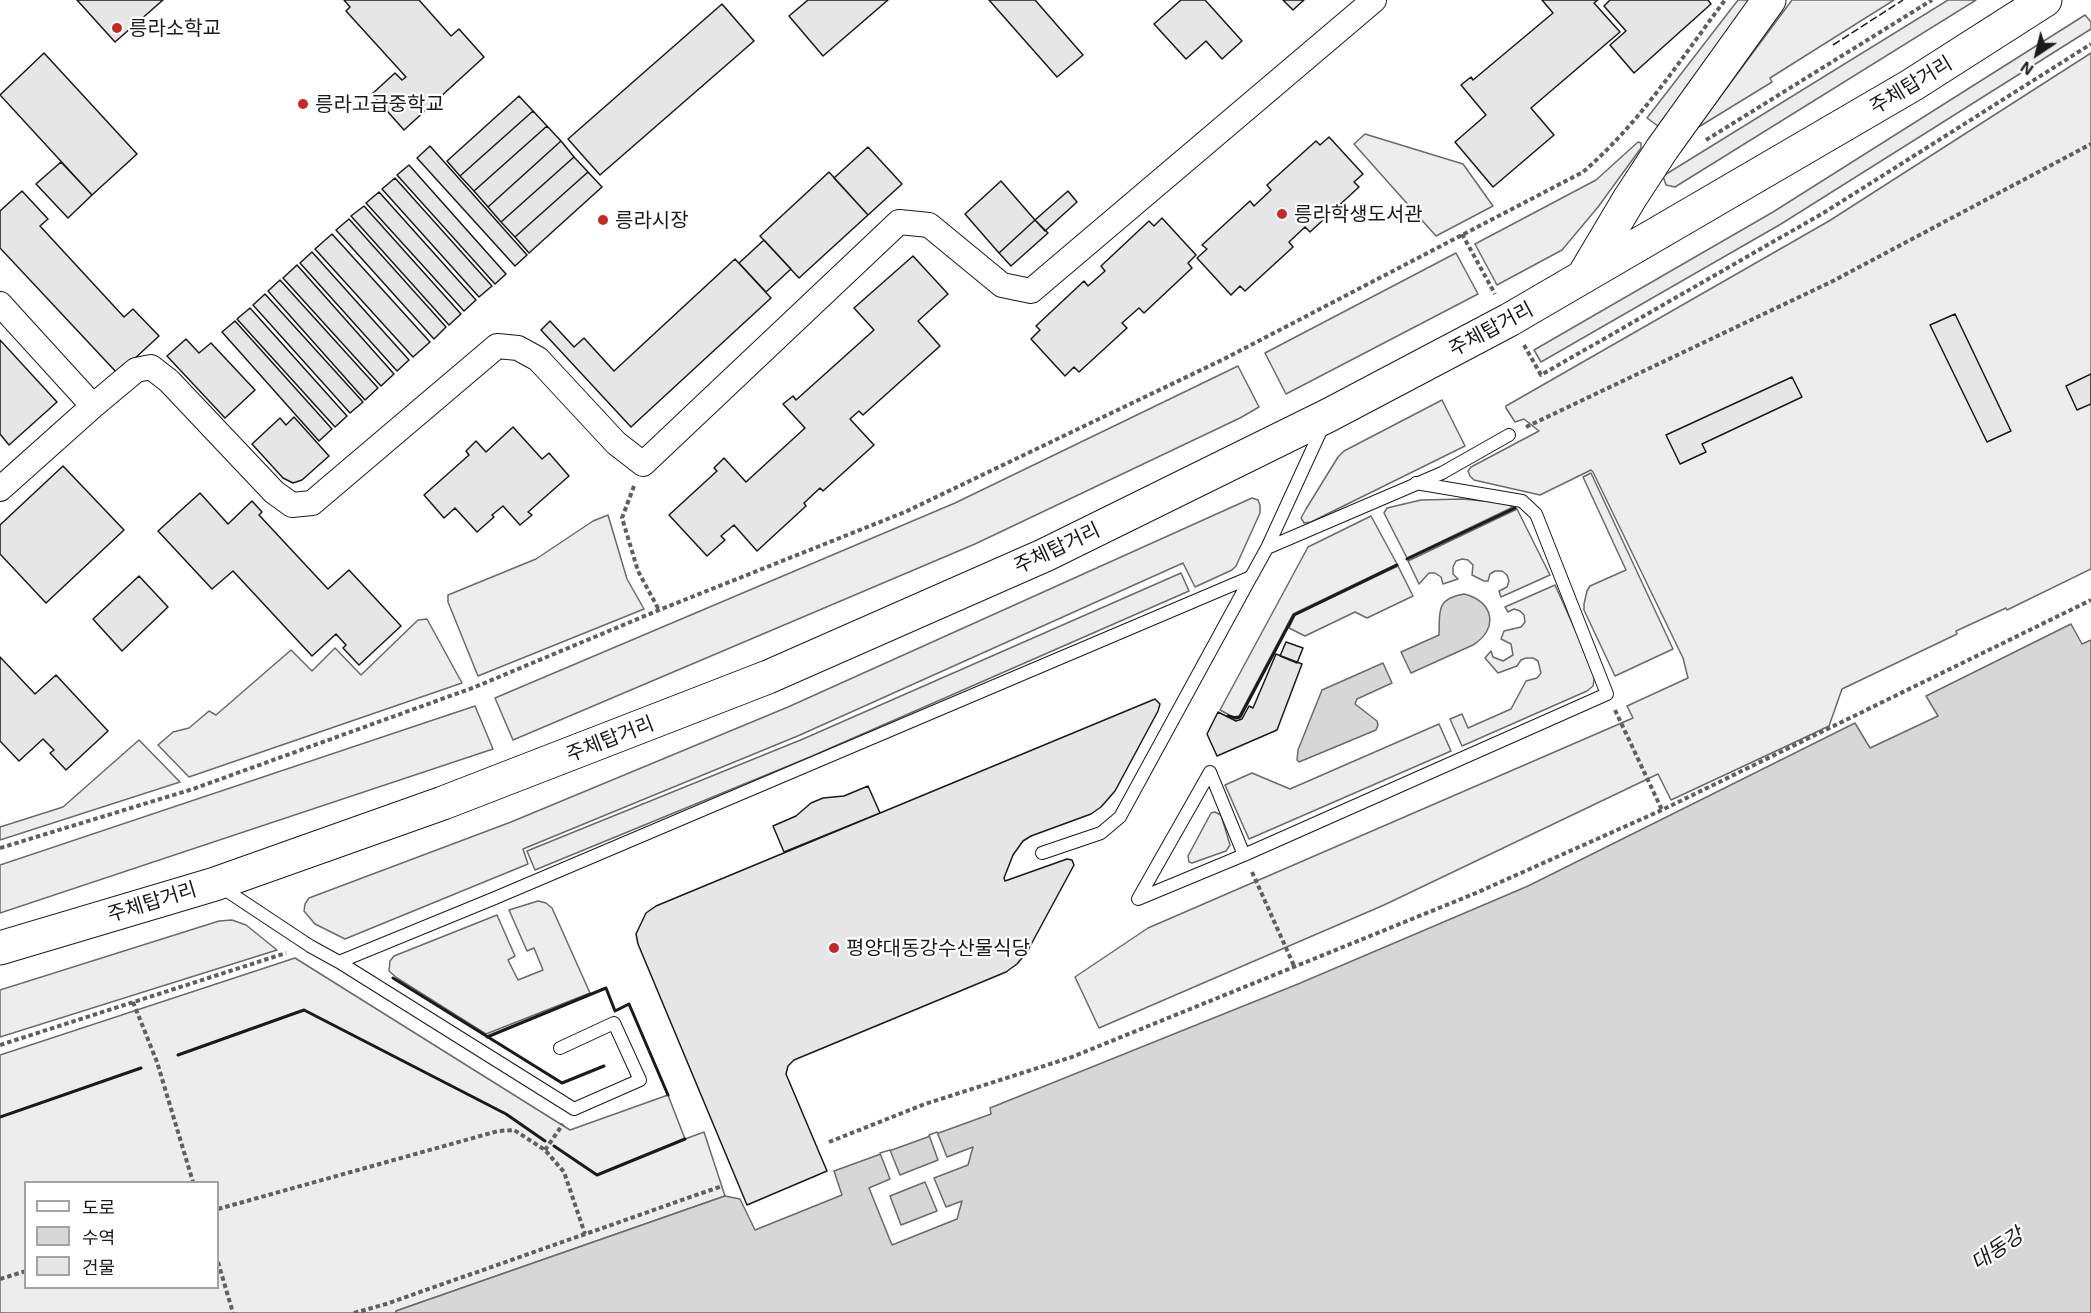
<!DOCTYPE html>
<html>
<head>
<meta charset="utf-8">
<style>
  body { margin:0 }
  #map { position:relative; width:2091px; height:1313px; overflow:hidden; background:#fff; font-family:"Exo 2","Noto Sans KR",sans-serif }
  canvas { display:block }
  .legend { position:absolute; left:24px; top:1181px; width:195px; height:108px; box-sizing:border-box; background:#fff; border:2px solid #a3a3a3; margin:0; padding:8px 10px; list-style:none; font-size:18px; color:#1a1a1a }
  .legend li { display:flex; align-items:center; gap:12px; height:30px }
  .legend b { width:30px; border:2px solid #a3a3a3 }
  .north { position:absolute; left:2007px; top:24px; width:60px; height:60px; -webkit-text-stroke:4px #fff; paint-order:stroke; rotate:215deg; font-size:16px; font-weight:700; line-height:24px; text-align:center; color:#1a1a1a }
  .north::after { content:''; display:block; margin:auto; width:21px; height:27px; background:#1a1a1a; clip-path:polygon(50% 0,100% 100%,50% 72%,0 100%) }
</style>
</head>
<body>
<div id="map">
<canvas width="2091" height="1313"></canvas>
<ul class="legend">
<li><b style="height:8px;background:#fff"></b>도로</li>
<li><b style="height:16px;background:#d7d7d7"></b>수역</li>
<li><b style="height:16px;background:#e6e6e6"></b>건물</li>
</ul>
<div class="north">N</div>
</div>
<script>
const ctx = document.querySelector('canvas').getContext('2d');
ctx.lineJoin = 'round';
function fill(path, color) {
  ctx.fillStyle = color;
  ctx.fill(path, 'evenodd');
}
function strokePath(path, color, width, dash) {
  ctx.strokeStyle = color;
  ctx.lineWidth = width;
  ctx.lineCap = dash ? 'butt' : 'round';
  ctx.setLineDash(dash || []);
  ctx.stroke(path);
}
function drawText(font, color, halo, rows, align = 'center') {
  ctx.font = font + ' "Exo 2","Noto Sans KR",sans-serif';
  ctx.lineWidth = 4.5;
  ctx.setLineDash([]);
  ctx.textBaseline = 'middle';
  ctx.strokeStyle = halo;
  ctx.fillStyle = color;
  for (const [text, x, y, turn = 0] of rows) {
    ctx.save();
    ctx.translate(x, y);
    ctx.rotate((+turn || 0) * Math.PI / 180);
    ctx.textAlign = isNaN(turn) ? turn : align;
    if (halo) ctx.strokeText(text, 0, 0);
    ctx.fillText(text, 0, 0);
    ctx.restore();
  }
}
const built = new Path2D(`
  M1738 0H1755L1658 126 1647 118Z
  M1792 0H1894L1770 78 1772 82 1697 128Z
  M1948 0H1976L1675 187 1666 185 1663 176Z
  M2085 15 2091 22V29L1781 224 1541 362 1534 350 1773 212Z
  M2091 53V569L2007 610 2006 608 1956 631 1957 634 1842 689 1829 726 1791 744 1671 800 1658 774 1384 905 1099 1028 1075 977 1148 928 1633 718 1627 706 1688 678 1683 658 1593 472 1591 470 1540 495 1474 480 1470 476 1468 471 1471 467 1539 431 1524 419 1515 422 1506 408V406L1829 221Z
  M1365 134 1463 164 1493 206 1436 236 1354 144Z
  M1638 142 1641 143V148L1598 207 1562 250 1497 285 1475 244 1596 180Z
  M1456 253 1478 294 1286 394 1265 353Z
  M1238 366 1259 407 1240 418 975 544 513 740 495 698 955 503Z
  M1442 400 1465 446 1311 522 1304 523 1301 518 1306 509 1338 457 1344 451Z
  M1591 473 1673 649 1615 676 1584 610V604L1587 591 1590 586 1626 570 1583 477Z
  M1252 498 1258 500 1260 505V513L1236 566 1232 570 1195 587 1183 563 800 735 523 849 528 864 345 939 315 924 304 911 305 904 309 898 511 822 788 707Z
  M1463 499 1504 503 1513 507 1407 558 1384 513 1387 508 1421 500Z
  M1517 509 1550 575 1501 597 1499 591 1507 587 1509 581 1507 575 1502 571H1495L1490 574 1488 581H1484L1472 575 1473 565 1468 560 1462 559 1456 561 1453 567V574L1458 579 1443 584 1441 577 1435 573H1429L1419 584 1408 561Z
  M608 515 627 579 644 609 478 676 448 602V595L536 559 593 521Z
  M1371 516 1397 564 1293 614 1239 716 1233 717 1220 710 1308 547Z
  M1398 566 1413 596 1367 618 1355 612 1305 636 1289 628 1295 615Z
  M1181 573 1189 591 810 757 535 870 527 851 803 739Z
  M1555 585 1595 674 1593 686 1587 691 1462 746 1450 719 1462 714 1468 728 1511 709 1526 681 1537 678 1541 673 1538 661 1533 658H1526L1521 660 1517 666 1498 673 1485 658 1491 651 1493 657 1503 661 1513 655 1511 644 1501 639 1504 631 1521 627 1525 622 1524 615 1520 611 1514 609 1508 612 1505 607Z
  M427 619 462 683 189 777 158 745 173 732 189 728 209 711 216 715 291 650 312 671 335 648 361 675 418 620Z
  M475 706 493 749 0 913V865Z
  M1439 724 1451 751 1249 839 1225 785 1252 773 1290 789Z
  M139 740 180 782 0 840V827L63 807Z
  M1215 812 1221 815 1230 845 1226 851 1192 863 1189 862 1188 856 1211 813Z
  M538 901 546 903 552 908 590 993 486 1034 397 978 389 971 390 961 394 956 497 915 515 956 508 960 518 980 543 970 534 948 527 951 509 910Z
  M232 920 246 925 277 950 0 1037V990L219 921Z
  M295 958 570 1130 668 1095 685 1139 704 1132 725 1196 396 1311V1313H0V1055ZM26 1182H218V1288H26Z`);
const water = new Path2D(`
  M1464 594C1494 601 1499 629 1473 645L1411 673 1401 652 1439 635C1440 612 1435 599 1464 594Z
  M2071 624 2082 644 2091 640V1313H396V1311L725 1196 740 1199 755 1230 842 1195 834 1171 991 1114 990 1108 1298 984 1528 886 1855 723 1870 748 1938 716 1926 696Z
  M1383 663 1392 683 1357 699 1355 704 1377 721 1378 725 1376 730 1299 762 1297 760 1298 750 1322 690Z`);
const pier = new Path2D(`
  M937 1132 947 1157 973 1147 968 1165 934 1178 946 1207 962 1201 957 1219 892 1245 869 1188 890 1179 880 1153 890 1150 900 1175 938 1160 929 1135ZM925 1182 937 1211 901 1225 890 1196Z`);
const building = new Path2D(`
  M77 0H163L115 42Z
  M344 0H419L451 36 459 29 484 57 404 130 372 94 395 73 402 80 406 77 346 11 350 7Z
  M808 0H888L823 56 789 16Z
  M989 0H1035L1083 55 1057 77Z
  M1181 0H1205L1242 41 1222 59 1206 41 1186 59 1154 24Z
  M1283 0H1304L1293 10Z
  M1542 0H1598L1594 3 1620 32 1531 108 1554 135 1493 187 1455 142 1486 115 1461 85 1471 77 1473 80 1553 13Z
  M1610 0H1708L1711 4 1634 73 1610 45 1626 31 1604 6Z
  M722 4 754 41 600 175 568 139Z
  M44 53 137 154 92 195 0 95Z
  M519 96 533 111 460 176 447 161Z
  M533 111 547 126 474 191 460 176Z
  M547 126 561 141 488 207 474 191Z
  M1329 137 1363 174 1354 182 1359 187 1310 232 1305 227 1289 242 1293 247 1245 291 1240 286 1231 295 1197 258 1207 249 1202 245 1250 201 1254 206 1271 190 1267 185 1316 141 1320 145Z
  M561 141 574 157 501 222 488 207Z
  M430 146 527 255 515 266 417 158Z
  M868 147 902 184 868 215 834 178Z
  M574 157 588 172 515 237 501 222Z
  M61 162 92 195 68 218 36 184Z
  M409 165 506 274 495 284 397 175Z
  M588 172 602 187 529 253 515 237Z
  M829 172 868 215 799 278 760 236Z
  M395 178 492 286 479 297 382 189Z
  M1001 181 1035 220 999 253 965 214Z
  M22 191 48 219 40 226 124 317 133 309 159 336 118 374 0 248V211Z
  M1068 191 1077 202 1045 231 1035 220Z
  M379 192 476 300 464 311 366 203Z
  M364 206 461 314 449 325 351 216Z
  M1162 218 1196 255 1188 263 1192 268 1144 313 1139 308 1122 323 1127 328 1079 372 1074 367 1065 376 1031 339 1040 330 1036 326 1084 281 1088 286 1105 271 1101 266 1149 221 1154 226Z
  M349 219 446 327 434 339 336 230Z
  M1035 220 1048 233 1011 266 999 253Z
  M332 234 430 342 413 357 315 249Z
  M764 240 791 269 766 292 739 263Z
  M312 252 409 360 397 371 300 263Z
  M913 256 948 294 918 321 940 346 863 415 859 411 850 419 874 445 823 491 820 488 804 503 806 506 757 551 734 525 721 536 725 540 707 556 669 515 717 471 714 468 724 458 746 482 805 428 783 404 793 396 796 400 874 330 854 308Z
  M735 259 771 298 631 427 541 330 550 321 574 347 584 338 614 371Z
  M297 265 394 374 381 386 283 278Z
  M280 280 378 388 365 400 268 291Z
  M265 294 363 402 350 413 253 305Z
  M250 308 347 416 335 427 237 319Z
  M1955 314 2011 431 1987 442 1930 325Z
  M235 321 332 429 319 441 222 332Z
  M186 339 199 353 211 343 255 390 225 418 167 356Z
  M0 340 57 402 9 445 0 434Z
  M2091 374V404L2077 410 2066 386Z
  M1792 377 1802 397 1702 444 1706 452 1680 464 1666 435Z
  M294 417 329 456 302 480 293 483 283 478 252 444 280 418 286 425Z
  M513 427 542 459 549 453 569 476 528 512 532 515 520 525 503 506 492 515 494 517 477 532 455 508 444 518 424 495 469 455 466 451 476 441 486 452Z
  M63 466 124 530 46 603 0 554V525Z
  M200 493 228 524 252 501 262 512 259 515 328 589 349 570 401 626 359 665 343 648 346 645 336 634 312 656 233 571 212 589 158 531Z
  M139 576 168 607 122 651 93 619Z
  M1286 642 1303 648 1297 663 1280 656Z
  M1276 654 1302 664 1277 730 1217 756 1207 734 1218 712 1236 721 1242 719 1249 706 1253 708Z
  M0 657 35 694 56 675 108 731 66 770 50 753 54 750 43 739 19 761 0 741Z
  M1155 699 1160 704 1158 711 1115 791 1101 807 1091 814 1031 836 1023 841 1013 855 1004 878 1005 881 1067 859 1072 860 1074 865 1027 952 1017 964 1006 972 794 1060 788 1066 786 1074 827 1171 747 1205 638 944 636 934 646 913 656 906Z
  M868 786 880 813 784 852 773 826 796 816 811 803 823 798 844 796Z`);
const path = new Path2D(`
  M1706 140 1932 0
  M1462 234 1495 294
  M1524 345 1541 375 1825 212 2091 44
  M1526 427 1833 281 2091 144
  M634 486 622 518 638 571 659 610
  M1615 710 1662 810
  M0 848 193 789 475 687 659 610 905 512 1224 359 1583 172C1639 124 1681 59 1725 0
  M1252 872 1295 968
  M133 1002 157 1062 193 1182
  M0 1045 286 953
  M829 1142 925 1104 1072 1057 1476 893 1662 810 2091 600
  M545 1150 563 1124
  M218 1209 498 1131 514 1130 545 1150 564 1172 585 1234
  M218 1262 233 1313
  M0 1279 26 1271
  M354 1313 386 1304 722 1186`);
const lane = new Path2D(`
  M1267 548 1442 473 1509 435
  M1042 853 1101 833 1120 817 1251 577
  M1244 855 1210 772 1138 899 1244 855 1607 694 1536 514 1522 501 1416 483
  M221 887 310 946 339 962 574 1109 640 1080 614 1023 560 1048
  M339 962 495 898 1251 577 1267 548 1323 426`);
const street = new Path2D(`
  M0 304 93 406 136 370 151 367 169 381 274 492 292 505 312 503 497 346 518 348 538 359 616 443 643 464 899 222 929 225 1002 285 1031 291 1374 0
  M0 489 93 406`);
const secondary = new Path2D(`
  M1583 277 1630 198 1662 149 1769 0
  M0 948 215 884 443 803 768 677 1045 555 1329 415 1509 320 1912 85 2045 0`);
const fence = new Path2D(`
  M1833 45 1903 0`);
const wall = new Path2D(`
  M1407 559 1515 508
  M1228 716 1236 718 1240 717 1294 615 1397 565
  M393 978 562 1083 604 1066
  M487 1037 606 988 615 1011 629 1004 668 1095
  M178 1055 304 1010 506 1114 545 1141
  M0 1117 141 1068
  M554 1146 597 1175 685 1139`);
const markers = [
  [117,28,6,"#c62828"],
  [303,104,6,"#c62828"],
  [1282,214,6,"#c62828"],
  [603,220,6,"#c62828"],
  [834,948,6,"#c62828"]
];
const poiNames = [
  ["릉라소학교",129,28],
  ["릉라고급중학교",315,104],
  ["릉라학생도서관",1294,214],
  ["릉라시장",615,220],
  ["평양대동강수산물식당",846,948]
];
const streetNames = [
  ["주체탑거리",1911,85,-31],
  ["주체탑거리",1491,329,-28],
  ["주체탑거리",1057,548,-25],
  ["주체탑거리",610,739,-21],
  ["주체탑거리",152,902,-17]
];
const waterNames = [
  ["대동강",1997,1249,-34]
];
fill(built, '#ededed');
strokePath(built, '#6a6a6a', 1.5);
fill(water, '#d7d7d7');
strokePath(water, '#6a6a6a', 1.5);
fill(pier, '#fff');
strokePath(pier, '#6a6a6a', 1.5);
fill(building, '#e6e6e6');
strokePath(building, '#1a1a1a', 1.5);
strokePath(lane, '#1a1a1a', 14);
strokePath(street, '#1a1a1a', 26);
strokePath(secondary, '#1a1a1a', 35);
strokePath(path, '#5f5f5f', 4, [4.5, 3]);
strokePath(lane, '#fff', 12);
strokePath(street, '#fff', 24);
strokePath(secondary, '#fff', 33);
strokePath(fence, '#1a1a1a', 1.5, [8, 3]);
strokePath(wall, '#1a1a1a', 3);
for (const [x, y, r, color] of markers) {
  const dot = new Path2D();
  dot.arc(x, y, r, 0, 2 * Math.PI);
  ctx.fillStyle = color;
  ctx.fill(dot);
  strokePath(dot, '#fff', 2);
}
drawText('20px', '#1a1a1a', '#fff', poiNames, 'left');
drawText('20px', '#1a1a1a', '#fff', streetNames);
drawText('italic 21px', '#1a1a1a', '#fff', waterNames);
</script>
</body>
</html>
